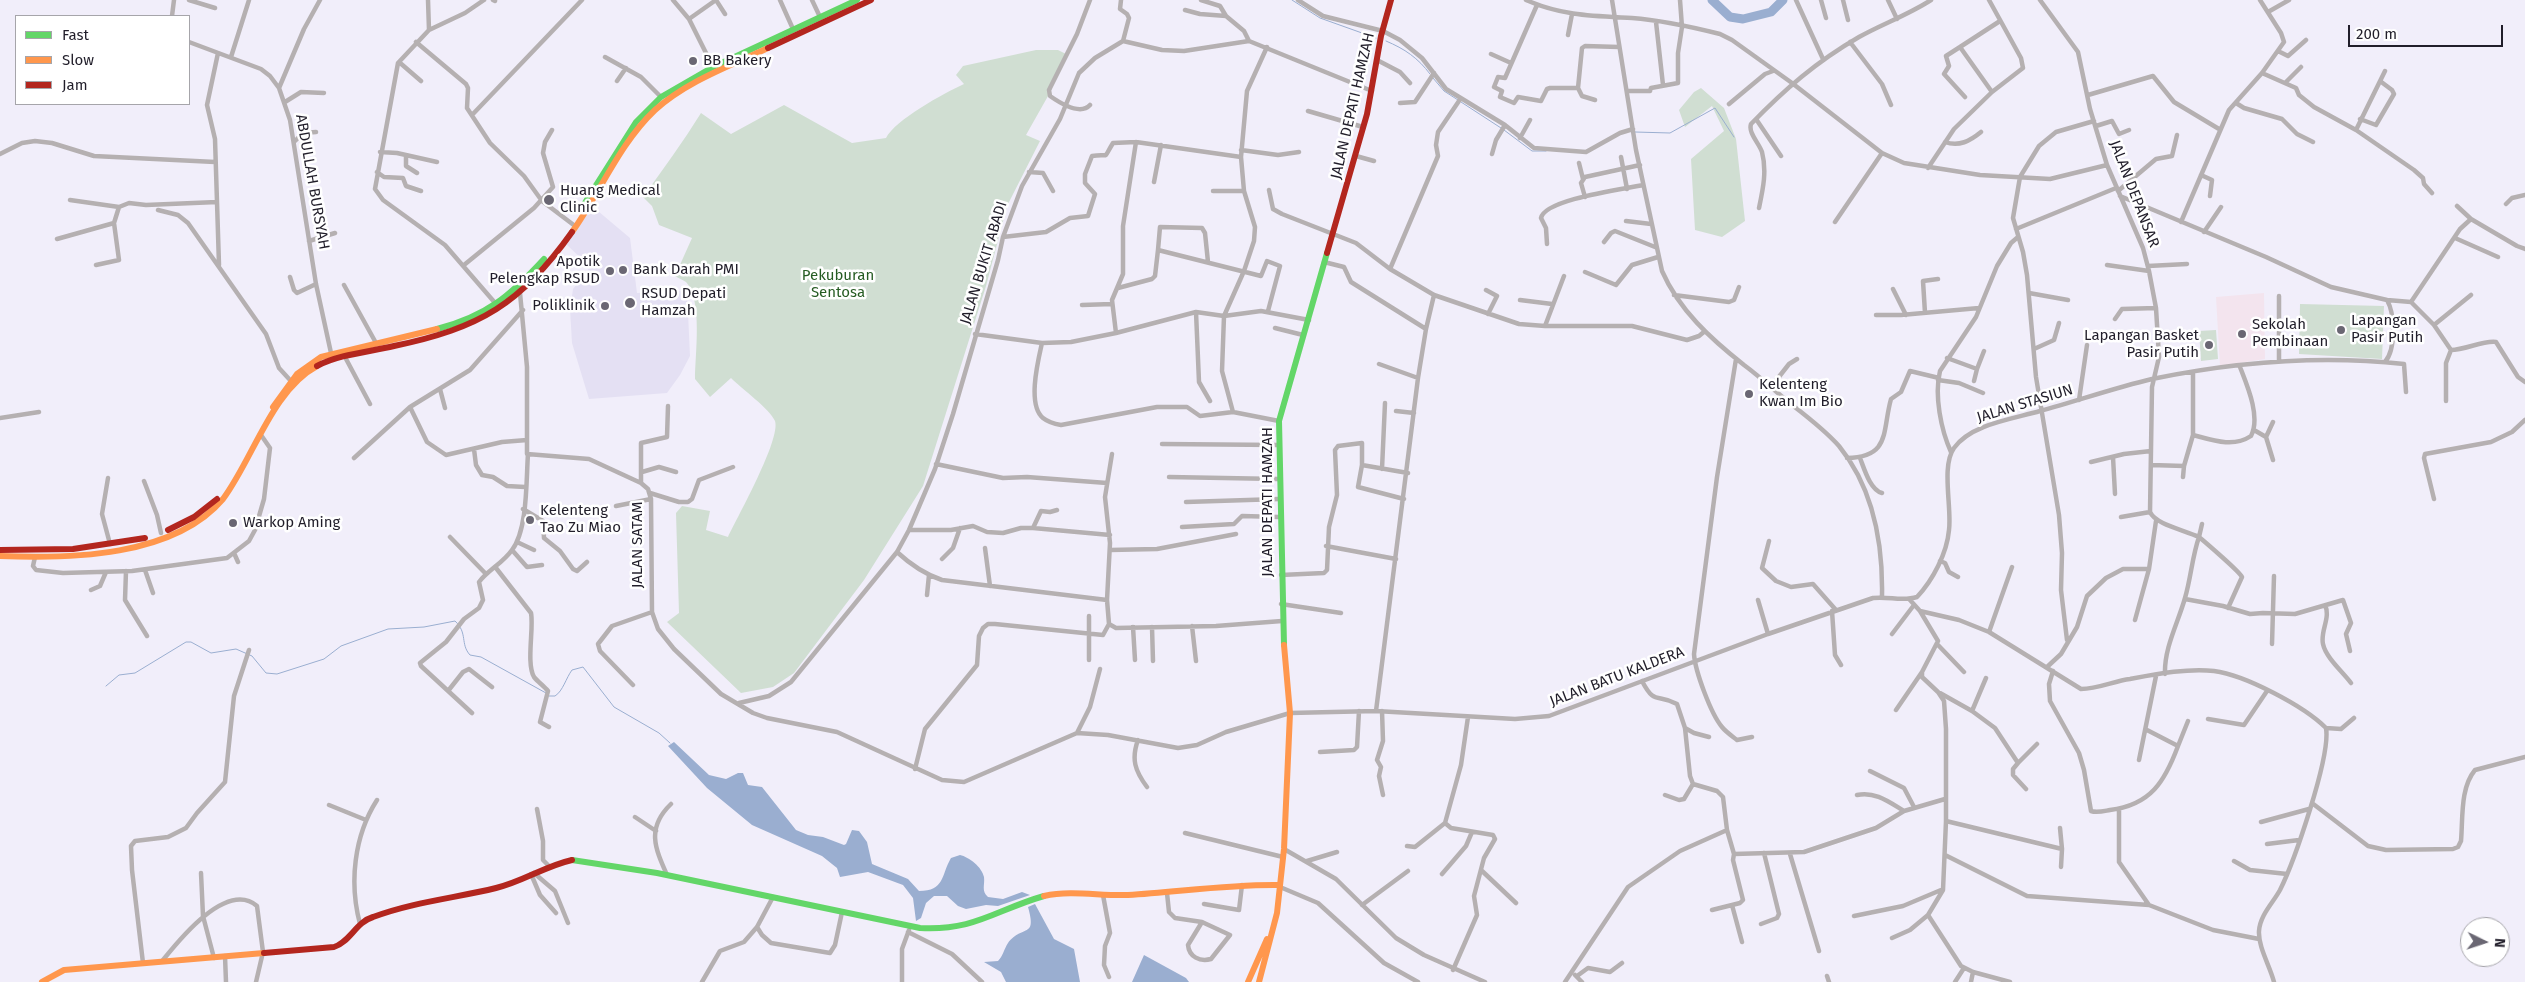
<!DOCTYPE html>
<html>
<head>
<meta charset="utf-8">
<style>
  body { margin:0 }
  #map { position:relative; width:2525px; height:982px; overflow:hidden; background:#f1eefa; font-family:"Fira Sans",sans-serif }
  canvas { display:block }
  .legend { position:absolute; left:15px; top:15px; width:175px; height:90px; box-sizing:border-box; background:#fff; border:1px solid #a6a5aa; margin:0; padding:6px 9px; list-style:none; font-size:15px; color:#211e2a }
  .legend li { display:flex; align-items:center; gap:10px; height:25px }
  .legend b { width:25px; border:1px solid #a6a5aa }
  .north { position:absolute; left:2460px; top:917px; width:50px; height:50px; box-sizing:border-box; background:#fff; border:1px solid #a6a5aa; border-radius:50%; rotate:94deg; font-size:14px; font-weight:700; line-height:20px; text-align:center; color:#211e2a }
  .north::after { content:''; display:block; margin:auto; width:18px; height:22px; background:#6a6773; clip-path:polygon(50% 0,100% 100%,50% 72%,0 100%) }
  .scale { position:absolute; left:2348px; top:25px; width:155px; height:22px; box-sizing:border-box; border:2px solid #211e2a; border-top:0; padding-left:6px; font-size:15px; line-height:18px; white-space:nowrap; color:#211e2a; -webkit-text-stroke:4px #fff; paint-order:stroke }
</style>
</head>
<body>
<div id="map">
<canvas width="2525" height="982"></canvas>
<ul class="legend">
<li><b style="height:6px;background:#63d668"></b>Fast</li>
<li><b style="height:6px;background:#ff974d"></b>Slow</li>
<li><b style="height:6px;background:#b3261e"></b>Jam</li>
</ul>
<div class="north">N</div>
<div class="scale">200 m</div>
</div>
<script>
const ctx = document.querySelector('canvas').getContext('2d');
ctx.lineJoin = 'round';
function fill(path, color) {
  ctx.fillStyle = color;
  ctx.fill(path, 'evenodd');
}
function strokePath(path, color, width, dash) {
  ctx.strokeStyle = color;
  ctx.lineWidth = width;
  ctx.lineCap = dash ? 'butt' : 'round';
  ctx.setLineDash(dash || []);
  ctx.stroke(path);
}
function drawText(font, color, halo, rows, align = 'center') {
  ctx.font = font + ' "Fira Sans",sans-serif';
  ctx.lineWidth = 5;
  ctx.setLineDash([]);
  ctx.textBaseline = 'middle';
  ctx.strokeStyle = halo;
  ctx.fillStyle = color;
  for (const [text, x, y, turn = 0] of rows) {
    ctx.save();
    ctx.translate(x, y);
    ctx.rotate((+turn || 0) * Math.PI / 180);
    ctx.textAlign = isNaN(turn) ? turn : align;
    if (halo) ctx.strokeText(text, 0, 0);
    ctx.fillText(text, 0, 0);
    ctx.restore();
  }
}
const built = new Path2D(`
  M592 206 630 238 637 293 687 291 690 356 680 375 667 393 589 399 572 343 570 309 573 289 590 267 565 243Z`);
const education = new Path2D(`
  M2264 293 2265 359 2220 366 2216 297Z`);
const green = new Path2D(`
  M1036 50H1058L1066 54 1051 83 1052 89 1026 135 1040 141 1007 206 986 286 923 486 864 580 794 673 773 687 741 693 667 622 679 613 676 513 682 506 710 511 706 530 728 537C738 516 781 439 775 421 770 409 742 389 731 378L710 397 695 379C695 355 703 300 686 282 683 280 678 278 675 276L692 238 659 225 652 206 643 197C663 169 683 142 701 113L731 134 784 105 852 143 886 138C895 120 944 93 964 84L956 75 963 66Z
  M1701 88 1724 108 1736 139 1745 221 1722 237 1695 230 1691 159 1724 131 1712 106 1685 127 1679 110 1694 92Z
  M2300 304 2384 306 2382 359 2299 354Z
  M2216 330 2218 359 2201 361 2199 331Z`);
const water = new Path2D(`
  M674 742 709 775 726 779 738 773H743L748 785 762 787 796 830 808 835 823 837 844 845 846 844 852 830 859 831 867 842 872 864 908 879 919 891C945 891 941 875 951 858L960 855C969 857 982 867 984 877 985 885 981 891 988 897L1003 899 1022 892 1030 895 998 906 986 905 966 909 958 906 947 896H934L926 903 921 918 916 921 913 898 903 885 868 872 840 877 837 868 822 856 752 825 707 788 668 746Z
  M1035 904 1054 939 1074 949 1080 982H1006L1001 972 984 962 998 961C1003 956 1004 949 1008 943 1023 924 1037 939 1028 907Z
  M1144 955 1186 978 1189 982H1132Z`);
const stream = new Path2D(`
  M1292 0 1320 18 1376 38
  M1386 41C1405 49 1418 58 1430 74
  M1433 78 1444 91 1458 100
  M1461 102 1501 128
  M1504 130 1532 151H1546
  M1635 132 1670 133 1715 108 1734 137
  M106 686 119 675 135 673 186 642H191L211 653 236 649 252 656 266 673 277 674 324 659 341 646 388 629 424 627 455 621C468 633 460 644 470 655L481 657 546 693
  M549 696H555C563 691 566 678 572 670L583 667 614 707 659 733 670 743`);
const river = new Path2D(`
  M1712 0 1730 17 1743 19 1771 12 1783 0`);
const street = new Path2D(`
  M189 0 215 8
  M428 0 429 30
  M484 0 465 13 429 30 398 63 375 189 383 200 445 245 496 304
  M493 0 495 1
  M673 0 689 19 713 67
  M716 0 725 14
  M780 0 793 29
  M812 0 820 17
  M1121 0 1120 9 1127 14 1129 18 1123 41
  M1201 0 1220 6 1226 16 1244 31 1249 41
  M1298 0 1323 16 1383 31 1400 40 1422 58 1446 89 1505 125 1534 148 1586 152 1620 133 1633 129
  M1526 0C1562 16 1594 16 1632 18 1660 20 1692 27 1720 34L1732 40 1792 83 1882 153 1904 163 1980 175 2050 179 2107 165
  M1612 0 1636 150 1662 271C1679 310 1711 339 1744 365 1759 376 1773 389 1787 401 1805 415 1824 429 1839 446 1874 489 1883 543 1882 596
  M1796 0 1823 59
  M1821 0 1826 18
  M1843 0 1848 20
  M1888 0 1897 19
  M2040 0 2078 52 2090 109 2107 165 2143 248 2149 271 2156 308 2159 357 2152 387 2150 512C2156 525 2185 530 2199 537 2192 557 2191 578 2185 598 2178 623 2164 648 2165 674
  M1537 5 1505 78 1498 77 1494 87 1502 91 1500 97 1514 103 1518 97 1541 101 1547 89 1550 88H1578
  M1185 10 1200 14 1226 16
  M2268 12 2289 0
  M172 16 174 0
  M689 19 716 0
  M1656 22 1663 85
  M1568 35 1572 14
  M189 42 261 69 270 76 279 88 290 120 316 284 331 353
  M416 42 466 84 468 88 467 108 490 143 524 176 542 201 575 226
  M1850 42 1882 84 1891 105
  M1267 47 1247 91 1241 157 1244 191 1255 227 1254 241 1244 271 1224 316 1222 371 1233 412 1279 421
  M1960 47 1946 56 1949 66 1944 74 1965 97
  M2278 51 2288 56 2306 40
  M218 53 207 105 215 139 219 265
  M1491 54 1511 63
  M231 57 249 0
  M605 57 641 77 661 97
  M1377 60 1400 72 1410 83
  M399 62 421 81
  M2262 73 2296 88 2299 95 2314 107 2356 130 2414 170 2423 178 2424 184 2432 193
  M617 81 626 68
  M2286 82 2301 67
  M279 88 304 29 320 0
  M1627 91H1650L1651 88 1678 83V53L1682 27 1680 0
  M1992 92 1960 47 2000 21
  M2088 95 2153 76 2174 102 2219 129
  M1595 100 1582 96 1578 88 1582 48 1585 46 1619 47
  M285 102 301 92 324 93
  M1400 103 1415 102 1434 73
  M2236 103 2244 108 2282 119 2297 134 2313 142
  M1729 104 1765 74 1773 71
  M1090 105C1080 116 1060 103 1050 96L1049 90 1077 34 1090 0
  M1308 111 1363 127
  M472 115 582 0
  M1756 119 1781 156
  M2360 119 2376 125 2394 94 2392 90 2380 81
  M2096 126 2112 121 2119 134 2129 130
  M2356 130 2385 71
  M1520 138 1530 120
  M295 141 303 133 316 132
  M1945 142C1959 147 1970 141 1981 132
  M1241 150 1278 155 1299 152
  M380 152 397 153 437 162
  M0 154 22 143 35 141 52 143 94 156 215 162
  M1492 154 1496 140 1505 125
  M406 156V166L417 173
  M1356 156 1374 161
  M1621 157 1627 189
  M1579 163 1583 179
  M1928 168 1954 129 1992 92 2023 68 2021 58 1989 0
  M377 172 384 177 403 178 406 186 421 191
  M1029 172 1043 173 1053 191
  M2201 175 2212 180 2210 196
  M1154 182 1161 145
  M1269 190 1273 209 1282 214 1356 243 1390 269 1434 295 1519 324 1545 326H1632L1687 340 1699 336 1705 331
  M1213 191H1244
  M2118 191 2156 159 2172 156 2177 135
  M2120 196 2266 257 2331 287 2387 300C2395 314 2396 349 2385 362
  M1585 197 1581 183 1585 177 1640 165
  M70 200 119 207 129 203 146 205 217 202
  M2506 204 2512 198 2525 195
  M2457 206 2471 219 2517 246 2525 249
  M1759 208C1763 189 1767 171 1762 152 1759 143 1748 133 1751 124 1785 89 1816 62 1859 37 1882 24 1908 15 1931 0
  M158 210 178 215 188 223 266 334 279 368 290 380
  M1626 221 1651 224
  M1835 222 1882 153
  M2181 222 2229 110 2262 73 2284 42 2281 33 2260 0
  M2016 229 2116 188
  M2204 232 2221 207
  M1003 237 1046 232 1070 218 1088 216 1095 194 1085 183V174L1092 156C1111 153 1102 161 1113 143L1136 142 1241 157
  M2455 238 2498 257
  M57 239 114 223 119 207
  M309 241 335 233
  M1604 242 1611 233 1615 231 1655 247
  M1547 244 1546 228 1541 218C1545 199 1625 189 1643 185
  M1208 262 1205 233 1202 228 1160 227 1158 250 1261 276 1267 261 1280 266 1268 311
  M1324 262 1344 267 1351 282 1426 329
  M96 265 119 260 114 223
  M464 265 534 208 553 187 543 153 545 142 552 130
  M2107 265 2149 271
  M2148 266 2187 264
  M1390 269 1438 156 1436 145 1438 132 1461 98
  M1585 272 1616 285 1632 265 1658 257
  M290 277 294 290 297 293 316 284
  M344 285 376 343
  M1118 288 1152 279 1155 276 1158 250
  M1893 289 1906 315
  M1486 290 1497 296 1488 314
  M520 293 527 367V454L589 459 641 483 648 489 651 499 652 612 658 629 674 649 721 694 753 713 767 718 837 732 942 780 964 782 1077 733 1108 735 1178 748 1197 745 1226 732 1290 713 1376 711 1515 719 1549 716 1768 634 1873 598C1889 596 1902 602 1917 597 1933 580 1947 553 1949 530 1952 508 1941 466 1954 448 1971 424 2013 419 2040 411 2077 401 2114 388 2152 379 2234 362 2321 355 2404 364L2406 392
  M2029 293 2068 300
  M1674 295 1729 302 1734 300 1739 287
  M1520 300 1552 304
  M2387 300 2411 302 2434 325 2451 350
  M2411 302 2460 229 2471 219
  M1082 305 1112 304
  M1196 312 1199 382 1210 401
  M1925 313 1923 281 1938 279
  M1876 315H1901L1979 308
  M2115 319 2122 309 2156 308
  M2434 325 2471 295
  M1545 326 1564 276
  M1275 328 1303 335
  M1116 333 1112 300 1123 274V226L1136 142
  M975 334 1042 343 1071 342 1116 333 1196 312 1224 316 1261 311 1309 320
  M1042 343C1038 361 1027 405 1043 418 1048 422 1055 424 1061 425L1157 407H1187L1200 416 1233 412
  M2034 349 2054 340 2059 323
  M345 357 370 404
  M1947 358 1977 369 1984 351
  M1736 359 1717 477 1694 654C1695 671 1711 714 1722 727 1726 732 1732 736 1737 740L1752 737
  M2279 361V296
  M1379 364 1418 378
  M1938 380 1959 383 1983 393
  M1974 381 1977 369
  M1771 387 1789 364 1797 359
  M440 389 445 408
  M2079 400 2087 345
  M2446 401V363L2451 350C2465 350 2484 340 2496 342L2518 377 2525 382
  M410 407 427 442 446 455 502 442 527 440
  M1396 411 1414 413
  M0 418 39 412
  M2254 430 2266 437 2273 460
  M2193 435C2212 440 2233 448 2251 436 2261 417 2247 385 2240 367
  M2266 437 2273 422
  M1162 444 1278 445
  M474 449 476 465 482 475 493 477 507 486 525 487
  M1951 452C1941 430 1934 395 1940 371L1976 317 1997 266 2011 243 2018 237
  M2113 457 2115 494
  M354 458 410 407 470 370 523 310
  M1847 458C1891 457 1882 431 1891 399L1901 392 1910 371 1939 378
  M1860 458C1864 468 1870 490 1882 493
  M2091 462 2124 454 2151 451
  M936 464 1003 478 1027 477 1107 483
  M1362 465 1358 487 1404 499
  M2151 465 2184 466
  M1382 469 1385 403
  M642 472 659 467 676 472
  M1169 477 1278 479
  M2183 477 2184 466 2193 435V373
  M108 478 102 514 110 544
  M144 481 157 515 161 533
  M641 483V443L667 437 668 406
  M650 493 679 502H688L692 499 699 480 733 467
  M2434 499 2424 458 2425 454 2491 442 2512 432 2525 420
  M1186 502 1279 499
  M616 506 651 499
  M523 509 543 521 544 538 560 551 573 569 577 571 587 562
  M2121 517 2150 512
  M2202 524 2199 537C2205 542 2240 572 2242 577L2228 608
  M1182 527 1234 524 1242 516 1279 517
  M1033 528 1041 511 1050 512 1057 510
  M909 530H951L973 526 987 532 1003 533 1021 528H1033L1110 535
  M450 537 486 574
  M1769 541 1762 568 1776 581 1791 587 1813 584 1836 610
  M517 542 534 550
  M1326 546 1396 559
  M985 548 990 586
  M512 550 527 567 542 565
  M1110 550 1157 549 1236 534
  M897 552C911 565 924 574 942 580L1107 600 1109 624 1116 628 1216 626 1282 621
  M234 553 238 562
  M35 557 33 566 36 570 63 573 132 571 227 558 249 541 255 530 264 499 270 448 261 435
  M942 559 953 548 960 528
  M1940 561 1945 563 1949 572 1958 577
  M496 568 531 613C534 628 526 663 534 677 538 682 544 686 548 691L540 722 549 727
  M145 570 153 593
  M126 571 125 600 147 636
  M1281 575 1324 573 1327 570 1329 527 1337 495 1335 450 1338 446 1362 443V465L1408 473
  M91 590 100 586 106 572
  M927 595 929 575
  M2185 599 2223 606 2250 614 2263 613 2295 614 2343 600 2351 623 2346 634 2350 651
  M1107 600 1110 543 1105 497 1112 454
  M1758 600 1768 634
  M1910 600 1920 611 1959 620 1989 632 2081 689C2098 689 2114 681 2130 679 2157 674 2188 668 2214 671 2245 675 2304 706 2326 728 2331 756 2294 862 2280 890 2273 903 2260 915 2259 931 2258 947 2270 966 2274 982
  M1281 604 1341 613
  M2325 605C2331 618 2320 631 2323 644 2326 658 2343 672 2351 683
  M1832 611 1835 655 1841 665
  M1920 611 1938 641 1922 672V677L1938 692 1944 701 1946 729V821L1943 890 1928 915 1961 966 1973 972 2010 982
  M1089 616V660
  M2135 620 2149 569
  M1192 626 1196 661
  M1133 627 1135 660
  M1152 627 1153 661
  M1989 632 2012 567
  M1892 634 1914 605
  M2067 640 2061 590 2062 553 2059 515 2036 377 2027 275 2023 252 2013 218 2020 177 2039 146 2056 132 2094 121
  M2272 644 2274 576
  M1938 645 1964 672
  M2047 667 2061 654 2077 627 2087 596 2106 578 2123 569H2149L2156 521
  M2053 671 2049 684 2050 701 2079 753 2084 770 2091 811C2097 813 2104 811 2110 810 2151 805 2165 781 2178 746
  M1642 681C1655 706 1657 693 1677 704L1685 728 1690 776 1693 784 1717 791 1723 797 1727 830 1734 854 1804 852 1876 828 1904 811 1945 799
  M633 685 600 651 598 644 612 626 652 612
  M448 691 463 672 469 669 492 687
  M1940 693 1972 711 1995 728 2018 763 2037 744
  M739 703 769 696 791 682 897 552 909 530 935 469 953 414 998 260 1003 237 1022 186 1060 119 1079 73 1095 58 1123 41 1162 50 1184 51 1249 41 1372 91
  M1896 710 1922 672
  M1376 711 1418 378 1426 329 1434 295
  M1382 711 1383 741 1377 760 1381 767 1379 776 1383 795
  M1972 711 1986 678
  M472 713 421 666 420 663 446 642 464 619 479 608 483 600 479 582C488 570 503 563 512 550 528 529 526 480 528 454
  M2208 719 2244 725 2267 691
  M1685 728 1694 733 1709 737
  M2326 728 2341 729 2354 718
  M2147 730 2178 746 2188 721
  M1077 733 1090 707 1100 669
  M1138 740C1131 759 1135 771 1147 787
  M1320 752 1354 750 1357 747 1359 711
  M2139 760 2156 676
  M2018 763 2013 769V775L2026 789
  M915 769 925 729 977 665 979 636 983 628 988 624H995L1103 635 1109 624
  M1870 771 1904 788 1914 807
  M1665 795 1679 800 1684 799 1693 784
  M1857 795C1875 791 1889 802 1904 811
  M2312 803 2368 846 2386 850 2453 849 2458 847 2461 841C2463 818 2460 788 2475 770L2525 757
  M329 805 366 820
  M537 809 543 841V860L549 866
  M2119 809V862L2149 905
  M635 817 656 831
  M1946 821 2062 849
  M2261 822 2309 809
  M2060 828 2062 849 2061 867
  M1185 833 1283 857
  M2267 844 2299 840
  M1407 846 1415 847 1445 823
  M1284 849 1336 879 1396 938 1424 955 1485 982
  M1790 854 1819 951
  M1945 855 2027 896 2149 905 2213 930 2259 939
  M1307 861 1337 852
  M2234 861 2250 870 2287 874
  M1481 870 1516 903
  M201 873 203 916 214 958
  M534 873 555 891 568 923
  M531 874 540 895 556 913
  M1442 874 1466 846 1472 832
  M667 875C655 848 646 828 671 804
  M1280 887 1318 903 1384 963 1418 982
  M1167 893 1169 912 1175 918 1202 922 1230 935 1211 959C1200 962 1189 957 1188 945L1202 922
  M1103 895 1110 933 1105 946 1104 965 1109 977
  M1204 904 1239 910 1242 885
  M1362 905 1408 871
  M1732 905 1742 942
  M1712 910 1740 903 1743 900 1733 860 1734 854
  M1854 916 1903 906 1941 890
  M360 924C349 883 354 836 377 800
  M1761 924 1777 918 1779 914 1764 853
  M757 927 762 935 771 943 830 953 835 945 842 912
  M908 932 952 954 982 982
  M1892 938 1910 930 1928 915
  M225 956 226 982
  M163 960C179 940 227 880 257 906L263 952 256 982
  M143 963 132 870 131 846 135 841 168 837 186 828 197 813 225 782 234 696 249 650
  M1453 970 1477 915 1474 896 1484 858 1495 839 1493 835 1451 828 1445 823 1461 765 1468 717
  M1575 975 1582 982
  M1577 976 1588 968 1610 972 1622 963
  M1827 976 1829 982
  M702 982 720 951 744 942 757 927 773 897
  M902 982V949L909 930
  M1565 982 1628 887 1680 851 1727 830
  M1955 982 1964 968
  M1971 982 1973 972`);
const fast = new Path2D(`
  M581 209 636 122 661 97 713 67 857 0
  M437 329C487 316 510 296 544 259
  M1284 645 1279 421 1327 253
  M572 860 657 873 920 928C975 931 995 910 1044 896`);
const slow = new Path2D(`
  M572 232C600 193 619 144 655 110 687 81 730 66 768 48
  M273 407 297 374 321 357 437 329
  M0 556C70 559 174 557 223 499 253 459 272 390 317 366
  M1044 896C1072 890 1099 896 1128 895 1179 892 1229 884 1280 885
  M42 982 64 970 264 953
  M1248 982 1267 939
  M1259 982 1277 913 1284 849 1290 713 1284 645`);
const jam = new Path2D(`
  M768 48 871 0
  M1327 253 1367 114 1381 36 1391 0
  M317 366C340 354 369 352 394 346 480 328 521 304 572 232
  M168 530 194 517 217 499
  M0 550 73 549 145 538
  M264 953 334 947C350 942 356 922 373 917 413 902 455 898 496 888 522 882 545 866 572 860`);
const markers = [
  [693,61,5,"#6a6773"],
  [549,200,6,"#6a6773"],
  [623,270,5,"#6a6773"],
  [610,271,5,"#6a6773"],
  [630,303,6,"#6a6773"],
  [605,306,5,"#6a6773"],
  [2341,330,5,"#6a6773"],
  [2242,334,5,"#6a6773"],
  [2209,345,5,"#6a6773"],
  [1749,394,5,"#6a6773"],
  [530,520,5,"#6a6773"],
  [233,523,5,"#6a6773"]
];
const poiNames = [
  ["BB Bakery",703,61],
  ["Huang Medical",560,191],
  ["Clinic",560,208],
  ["Apotik",600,262,"right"],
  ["Pelengkap RSUD",600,279,"right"],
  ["Bank Darah PMI",633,270],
  ["RSUD Depati",641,294],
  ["Hamzah",641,311],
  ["Poliklinik",595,306,"right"],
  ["Lapangan",2351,321],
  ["Pasir Putih",2351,338],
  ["Sekolah",2252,325],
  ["Pembinaan",2252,342],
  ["Lapangan Basket",2199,336,"right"],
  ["Pasir Putih",2199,353,"right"],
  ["Kelenteng",1759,385],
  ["Kwan Im Bio",1759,402],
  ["Kelenteng",540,511],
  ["Tao Zu Miao",540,528],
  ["Warkop Aming",243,523]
];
const streetNames = [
  ["JALAN DEPATI HAMZAH",1353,106,-77],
  ["ABDULLAH BURSYAH",312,182,80],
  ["JALAN DEPANSAR",2134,194,69],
  ["JALAN BUKIT ABADI",984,263,-73],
  ["JALAN STASIUN",2025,404,-17],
  ["JALAN DEPATI HAMZAH",1268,502,-90],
  ["JALAN SATAM",638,545,-90],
  ["JALAN BATU KALDERA",1617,677,-21]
];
const parkNames = [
  ["Pekuburan",838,276],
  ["Sentosa",838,293]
];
fill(built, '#e4e0f3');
fill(education, '#f3e4ee');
fill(green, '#d0ded2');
fill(water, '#9aaed0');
strokePath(stream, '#9aaed0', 1);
strokePath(river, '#9aaed0', 9);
strokePath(street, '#b5b0b1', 4.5);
strokePath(fast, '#63d668', 6);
strokePath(slow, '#ff974d', 6);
strokePath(jam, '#b3261e', 6);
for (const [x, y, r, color] of markers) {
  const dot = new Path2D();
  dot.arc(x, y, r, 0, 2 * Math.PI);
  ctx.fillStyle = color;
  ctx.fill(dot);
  strokePath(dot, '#fff', 2);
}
drawText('15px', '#211e2a', '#fff', poiNames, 'left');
drawText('15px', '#211e2a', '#fff', streetNames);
drawText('15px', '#265c23', '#fff', parkNames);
</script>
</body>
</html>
